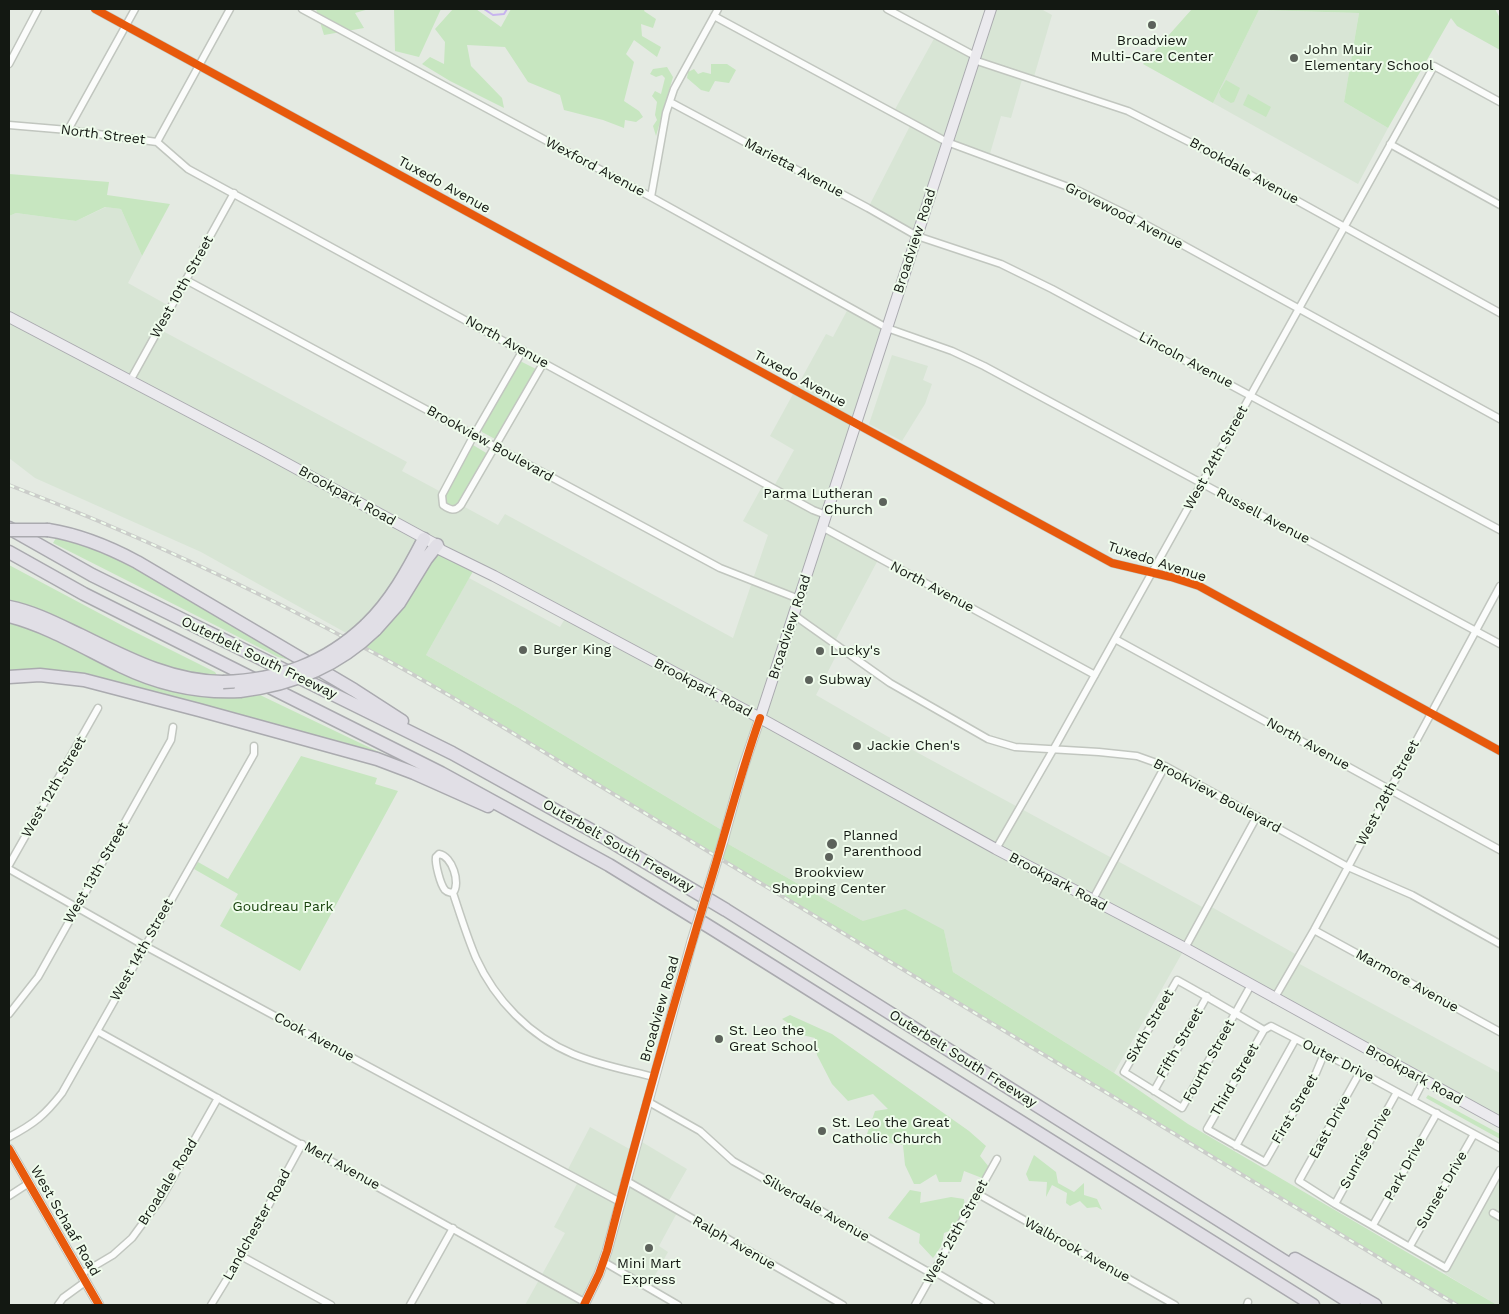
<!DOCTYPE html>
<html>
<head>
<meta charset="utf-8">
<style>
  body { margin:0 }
  #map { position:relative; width:1509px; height:1314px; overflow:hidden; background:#e4eae2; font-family:"Work Sans",sans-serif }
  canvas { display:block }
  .frame { position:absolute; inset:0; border:10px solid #131812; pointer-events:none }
</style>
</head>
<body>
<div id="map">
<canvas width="1509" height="1314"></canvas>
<div class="frame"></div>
</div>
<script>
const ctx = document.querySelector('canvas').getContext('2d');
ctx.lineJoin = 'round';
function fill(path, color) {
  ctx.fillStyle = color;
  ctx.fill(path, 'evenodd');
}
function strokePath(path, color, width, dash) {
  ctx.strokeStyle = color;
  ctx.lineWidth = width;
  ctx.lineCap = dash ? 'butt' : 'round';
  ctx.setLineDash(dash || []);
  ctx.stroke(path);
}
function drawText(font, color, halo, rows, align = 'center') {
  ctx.font = font + ' "Work Sans",sans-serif';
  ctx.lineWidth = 4;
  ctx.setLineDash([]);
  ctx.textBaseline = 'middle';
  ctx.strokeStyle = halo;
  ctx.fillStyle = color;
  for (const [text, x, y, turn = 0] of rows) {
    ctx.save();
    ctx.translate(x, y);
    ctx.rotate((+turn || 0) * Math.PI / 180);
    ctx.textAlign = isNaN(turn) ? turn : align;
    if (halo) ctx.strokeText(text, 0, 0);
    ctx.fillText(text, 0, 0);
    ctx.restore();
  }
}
const built = new Path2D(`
  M991 9H1041L1052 15 1033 80 1023 76 1011 118 1001 116 989 157 948 143 917 236 868 208 911 124 893 113 936 35 975 56Z
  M1259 10 1359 13 1344 102 1388 128 1358 184 1213 103Z
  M106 207 121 209 142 256 128 283 171 307 159 329 407 462 402 471 443 493V505H461L498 525 505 514 733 638 768 535 743 521 764 483 773 488 794 450 770 436 826 334 833 337 849 307 887 328 822 527 879 558 834 643 840 648 816 695 885 735 1206 909 1208 905 1299 956 1296 962 1500 1073V1122L1185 948 1114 1073 953 972 944 930 863 921 723 841 725 832 517 707 426 655 469 578 560 627 567 615 421 537 377 607 348 634 201 552 35 478 9 458V216L16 213 76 221Z
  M892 355 928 366 923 380 932 384 925 404 902 441 869 424Z
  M590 1127 633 1151 637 1139 687 1169 667 1204 678 1211 659 1246 668 1252 648 1288 604 1262 584 1305H525L565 1233 554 1227 579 1180 566 1173Z
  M1500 1175V1305H1497L1445 1274Z`);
const green = new Path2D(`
  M316 9H369L355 13 364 28 324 35Z
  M394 9H441L419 57 395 51Z
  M453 9H476L501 27 511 9H645L644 11 656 19 653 28 641 24 642 36 661 47 657 57 634 40 626 54 634 62 624 101 639 111 643 117 636 122 625 120 624 128 603 120 564 110 560 95 528 82 505 47 467 45 471 66 502 98 504 108 450 81 422 64 430 57 444 64 445 42 435 29Z
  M1192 9H1495L1500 18V50L1457 26 1451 18 1388 128 1344 102 1359 13 1259 10 1213 103 1143 64Z
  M711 64H727L736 70 729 83 715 81 709 92 701 90 687 78 688 72 694 69 698 74 703 72 711 74Z
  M667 67 673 77 656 136 653 126 657 120 655 115 657 102 652 96 655 91 661 94 665 78 662 75 656 77 650 74 653 69Z
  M1226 80 1240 88 1234 102 1231 103 1221 97 1219 92Z
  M1248 94 1271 107 1266 117 1243 105Z
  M9 174 109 182 107 195 170 204 142 256 121 209 105 207 76 221 16 213 9 216Z
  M520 361 536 369 497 439H495L482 432 481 429Z
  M473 445 488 454 461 503 456 506 452 507 445 501V494Z
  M56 538 74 541 110 553 289 657 290 660 278 657 53 543Z
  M437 545 476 566 426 655 517 707 725 832 723 841 863 921 905 909 944 930 953 972 1114 1073 1188 1124 1497 1305H1457L506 729 359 645Z
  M9 565 127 628 215 672 218 677 187 673 157 664 9 602Z
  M9 622 24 626 72 647 225 697 260 695 383 754 381 758 183 702 9 674Z
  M301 756 377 778 375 784 398 791 300 971 220 926 238 894 194 869 198 862 228 879Z
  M790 1015 832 1034 969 1131 986 1146 980 1156 989 1167 982 1178 964 1171 961 1182H939L936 1174 920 1184H914L905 1165 903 1145 889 1143 878 1133 871 1139 867 1134 875 1111 888 1109 873 1094 848 1101 832 1084 817 1055 815 1038 802 1035 797 1029 782 1019Z
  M1428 1095 1500 1134V1139L1426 1098Z
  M1034 1155 1056 1172 1058 1183 1074 1192 1084 1183V1195L1097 1199 1102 1210 1097 1207 1087 1208 1080 1201 1070 1206 1066 1203 1067 1193 1052 1185 1046 1197 1047 1182 1029 1181 1026 1174Z
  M910 1190 921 1192 920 1203 951 1197 964 1199 965 1209 952 1230 944 1233 942 1245 933 1258 919 1243 920 1234 888 1218Z`);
const stream = new Path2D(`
  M484 9 493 15 504 14 507 9`);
const minor = new Path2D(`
  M95 9 1112 563 1171 577 1199 586 1500 751
  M302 9 651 197 887 328 952 351 984 366 1500 644
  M887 9 975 56
  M714 16 947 142 1079 191 1130 216 1500 419
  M974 60 1128 111 1209 152 1500 313
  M9 64 38 9
  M670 102 868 208 917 236 1001 264 1052 289 1500 530
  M9 125 68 130 157 142 188 169 813 510 826 515
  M68 130 135 9
  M157 142 230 9
  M1390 144 1500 205
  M651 197 666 113 674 89 718 9
  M186 280 720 568 799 599
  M523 350 474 435 442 495 443 505C450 510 455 512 461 505L544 362
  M130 381 234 193
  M822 527 1095 675
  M794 615 890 683 988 739 1015 747 1099 752 1137 756 1165 766 1348 867 1412 895 1500 944
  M1115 639 1500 850
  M996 849 1057 743 1434 66 1500 102
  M439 854C452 856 461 883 453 893 449 892 448 893 445 890 440 884 435 863 436 857Z
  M9 865 98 708
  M9 869 145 946 620 1202
  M453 893C460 914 467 937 476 958 495 1000 530 1036 573 1054 599 1065 627 1070 654 1077
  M1092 901 1165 766
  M1314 930 1500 1032
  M1185 948 1257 816
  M1251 985 1182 1108 1124 1072 1177 980C1206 996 1235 1013 1264 1030L1271 1026 1360 1072 1500 1148
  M1274 999 1314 930 1500 586
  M9 1014 38 977 171 740 173 727
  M1264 1030 1207 1129 1265 1162 1316 1073 1324 1054
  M97 1031 586 1303
  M1360 1072 1299 1181 1335 1204 1446 1268 1500 1170
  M1154 1091 1207 996
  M647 1101 700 1131 733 1161 925 1270 940 1275 991 1305
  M1413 1101 1424 1080
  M9 1137C34 1124 45 1115 62 1093L254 754V746
  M1236 1146 1295 1040
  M625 1180 843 1305
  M978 1194 1175 1305
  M9 1196 29 1183
  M1335 1204 1397 1092
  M1493 1213 1500 1217
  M1373 1225 1437 1113
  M1410 1246 1474 1134
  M241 1256 331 1305
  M604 1262 678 1305
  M81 1274 113 1255 132 1238 162 1197 218 1098
  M58 1305 63 1298 85 1282
  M211 1305 241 1256 302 1144
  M410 1305 453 1228
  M915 1305 997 1159
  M1247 1305 1248 1302`);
const tertiary = new Path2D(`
  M9 1149 99 1305`);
const secondary = new Path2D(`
  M723 841 743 768 760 718
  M584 1305 599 1274 607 1251 692 941`);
const primary = new Path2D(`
  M9 317 262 450 437 545 441 550 494 576 760 718 996 849 1185 948 1500 1122
  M760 718 991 9`);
const motorway = new Path2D(`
  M9 528 92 575 452 753 607 839 726 910 1354 1305
  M48 530C80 535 109 547 137 562L354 690 402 721
  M9 552 84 594 441 773 609 865 713 929 1313 1305
  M9 607C34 612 57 624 80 635 125 657 171 682 223 682
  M9 616C48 626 84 648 121 666 158 684 199 693 240 691
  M366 625C391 601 408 570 424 539
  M375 630 399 603 426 559 437 545
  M9 677 40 675 84 680 199 710 377 759 414 773 488 806
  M1295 1259 1375 1305`);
const rail = new Path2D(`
  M9 485C134 533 256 590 374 653 419 677 462 703 506 729L1457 1305`);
const secondaryBridge = new Path2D(`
  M692 941 723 841`);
const motorwayBridge = new Path2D(`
  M9 530H48
  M223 682C279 680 325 664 366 625
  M240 691C291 685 337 667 375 630`);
const cycleway = new Path2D(`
  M95 9 1112 563 1171 577 1199 586 1500 751
  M9 1149 99 1305
  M584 1305 599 1274 607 1251C640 1121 677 992 716 863 730 815 743 766 760 718`);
const markers = [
  [1152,25,5,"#5c625b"],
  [1294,58,5,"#5c625b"],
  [883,502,5,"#5c625b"],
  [523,650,5,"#5c625b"],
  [820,651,5,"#5c625b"],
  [809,680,5,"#5c625b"],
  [857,746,5,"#5c625b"],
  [832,844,6,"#5c625b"],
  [829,857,5,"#5c625b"],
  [719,1039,5,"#5c625b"],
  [822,1131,5,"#5c625b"],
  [649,1248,5,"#5c625b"]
];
const poiNames = [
  ["Broadview",1152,41,"center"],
  ["Multi-Care Center",1152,57,"center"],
  ["John Muir",1304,50],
  ["Elementary School",1304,66],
  ["Parma Lutheran",873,494,"right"],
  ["Church",873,510,"right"],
  ["Burger King",533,650],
  ["Lucky's",830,651],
  ["Subway",819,680],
  ["Jackie Chen's",867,746],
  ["Planned",843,836],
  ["Parenthood",843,852],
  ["Brookview",829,873,"center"],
  ["Shopping Center",829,889,"center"],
  ["St. Leo the",729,1031],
  ["Great School",729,1047],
  ["St. Leo the Great",832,1123],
  ["Catholic Church",832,1139],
  ["Mini Mart",649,1264,"center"],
  ["Express",649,1280,"center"]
];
const streetNames = [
  ["North Street",103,135,7],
  ["Wexford Avenue",595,167,28],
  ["Marietta Avenue",794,168,28],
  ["Brookdale Avenue",1244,171,29],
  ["Tuxedo Avenue",444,185,29],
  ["Grovewood Avenue",1124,216,27],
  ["Broadview Road",915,241,-72],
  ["West 10th Street",182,287,-61],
  ["North Avenue",507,342,29],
  ["Lincoln Avenue",1186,360,28],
  ["Tuxedo Avenue",800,379,29],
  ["Brookview Boulevard",490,444,29],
  ["West 24th Street",1216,458,-61],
  ["Brookpark Road",347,496,29],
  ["Russell Avenue",1263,516,28],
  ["Tuxedo Avenue",1157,562,18],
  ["North Avenue",932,587,28],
  ["Broadview Road",790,627,-72],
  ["Outerbelt South Freeway",259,658,26],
  ["Brookpark Road",703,688,28],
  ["North Avenue",1308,744,29],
  ["West 12th Street",54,787,-60],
  ["West 28th Street",1388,793,-62],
  ["Brookview Boulevard",1217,796,28],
  ["Outerbelt South Freeway",618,846,30],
  ["West 13th Street",96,873,-60],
  ["Brookpark Road",1058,882,28],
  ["West 14th Street",142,950,-61],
  ["Marmore Avenue",1407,981,29],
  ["Broadview Road",660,1009,-74],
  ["Sixth Street",1150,1026,-60],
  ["Cook Avenue",314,1037,28],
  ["Fifth Street",1180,1043,-60],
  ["Outerbelt South Freeway",963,1059,32],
  ["Fourth Street",1209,1061,-61],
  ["Outer Drive",1338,1061,27],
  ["Brookpark Road",1414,1075,29],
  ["Third Street",1235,1080,-60],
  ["First Street",1295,1109,-60],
  ["East Drive",1330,1127,-61],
  ["Sunrise Drive",1366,1148,-61],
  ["Merl Avenue",342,1166,29],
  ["Park Drive",1405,1169,-61],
  ["Broadale Road",168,1182,-58],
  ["Sunset Drive",1442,1190,-60],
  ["Silverdale Avenue",816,1208,30],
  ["West Schaaf Road",65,1221,60],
  ["Landchester Road",257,1225,-61],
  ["West 25th Street",956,1232,-61],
  ["Ralph Avenue",734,1243,30],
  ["Walbrook Avenue",1077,1250,29]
];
const parkNames = [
  ["Goudreau Park",283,907]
];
fill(built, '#d8e5d5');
fill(green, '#c7e6c0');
strokePath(stream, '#c7b3ef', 2);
strokePath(minor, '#c1c6bf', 9);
strokePath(tertiary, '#c1c6bf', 11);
strokePath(secondary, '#c1c6bf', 11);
strokePath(primary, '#aaaaaf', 12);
strokePath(motorway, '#aaaaaf', 15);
strokePath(minor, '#fbfcfb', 6);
strokePath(tertiary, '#fbfcfb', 9);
strokePath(secondary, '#f3f3f5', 9);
strokePath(primary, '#ebeaee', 10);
strokePath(motorway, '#e1dfe6', 12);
strokePath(rail, '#cbcdca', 4);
strokePath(rail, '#effcec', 2, [5.5]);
strokePath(secondaryBridge, '#c1c6bf', 11, []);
strokePath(motorwayBridge, '#aaaaaf', 15, []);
strokePath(secondaryBridge, '#f3f3f5', 9);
strokePath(motorwayBridge, '#e1dfe6', 12);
strokePath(cycleway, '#e8590c', 8);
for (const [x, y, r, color] of markers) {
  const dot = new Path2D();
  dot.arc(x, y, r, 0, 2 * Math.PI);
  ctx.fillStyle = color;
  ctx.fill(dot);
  strokePath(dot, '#effcec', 2);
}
drawText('14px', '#131812', '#effcec', poiNames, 'left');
drawText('14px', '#131812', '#effcec', streetNames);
drawText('14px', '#19430d', '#effcec', parkNames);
</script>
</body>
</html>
